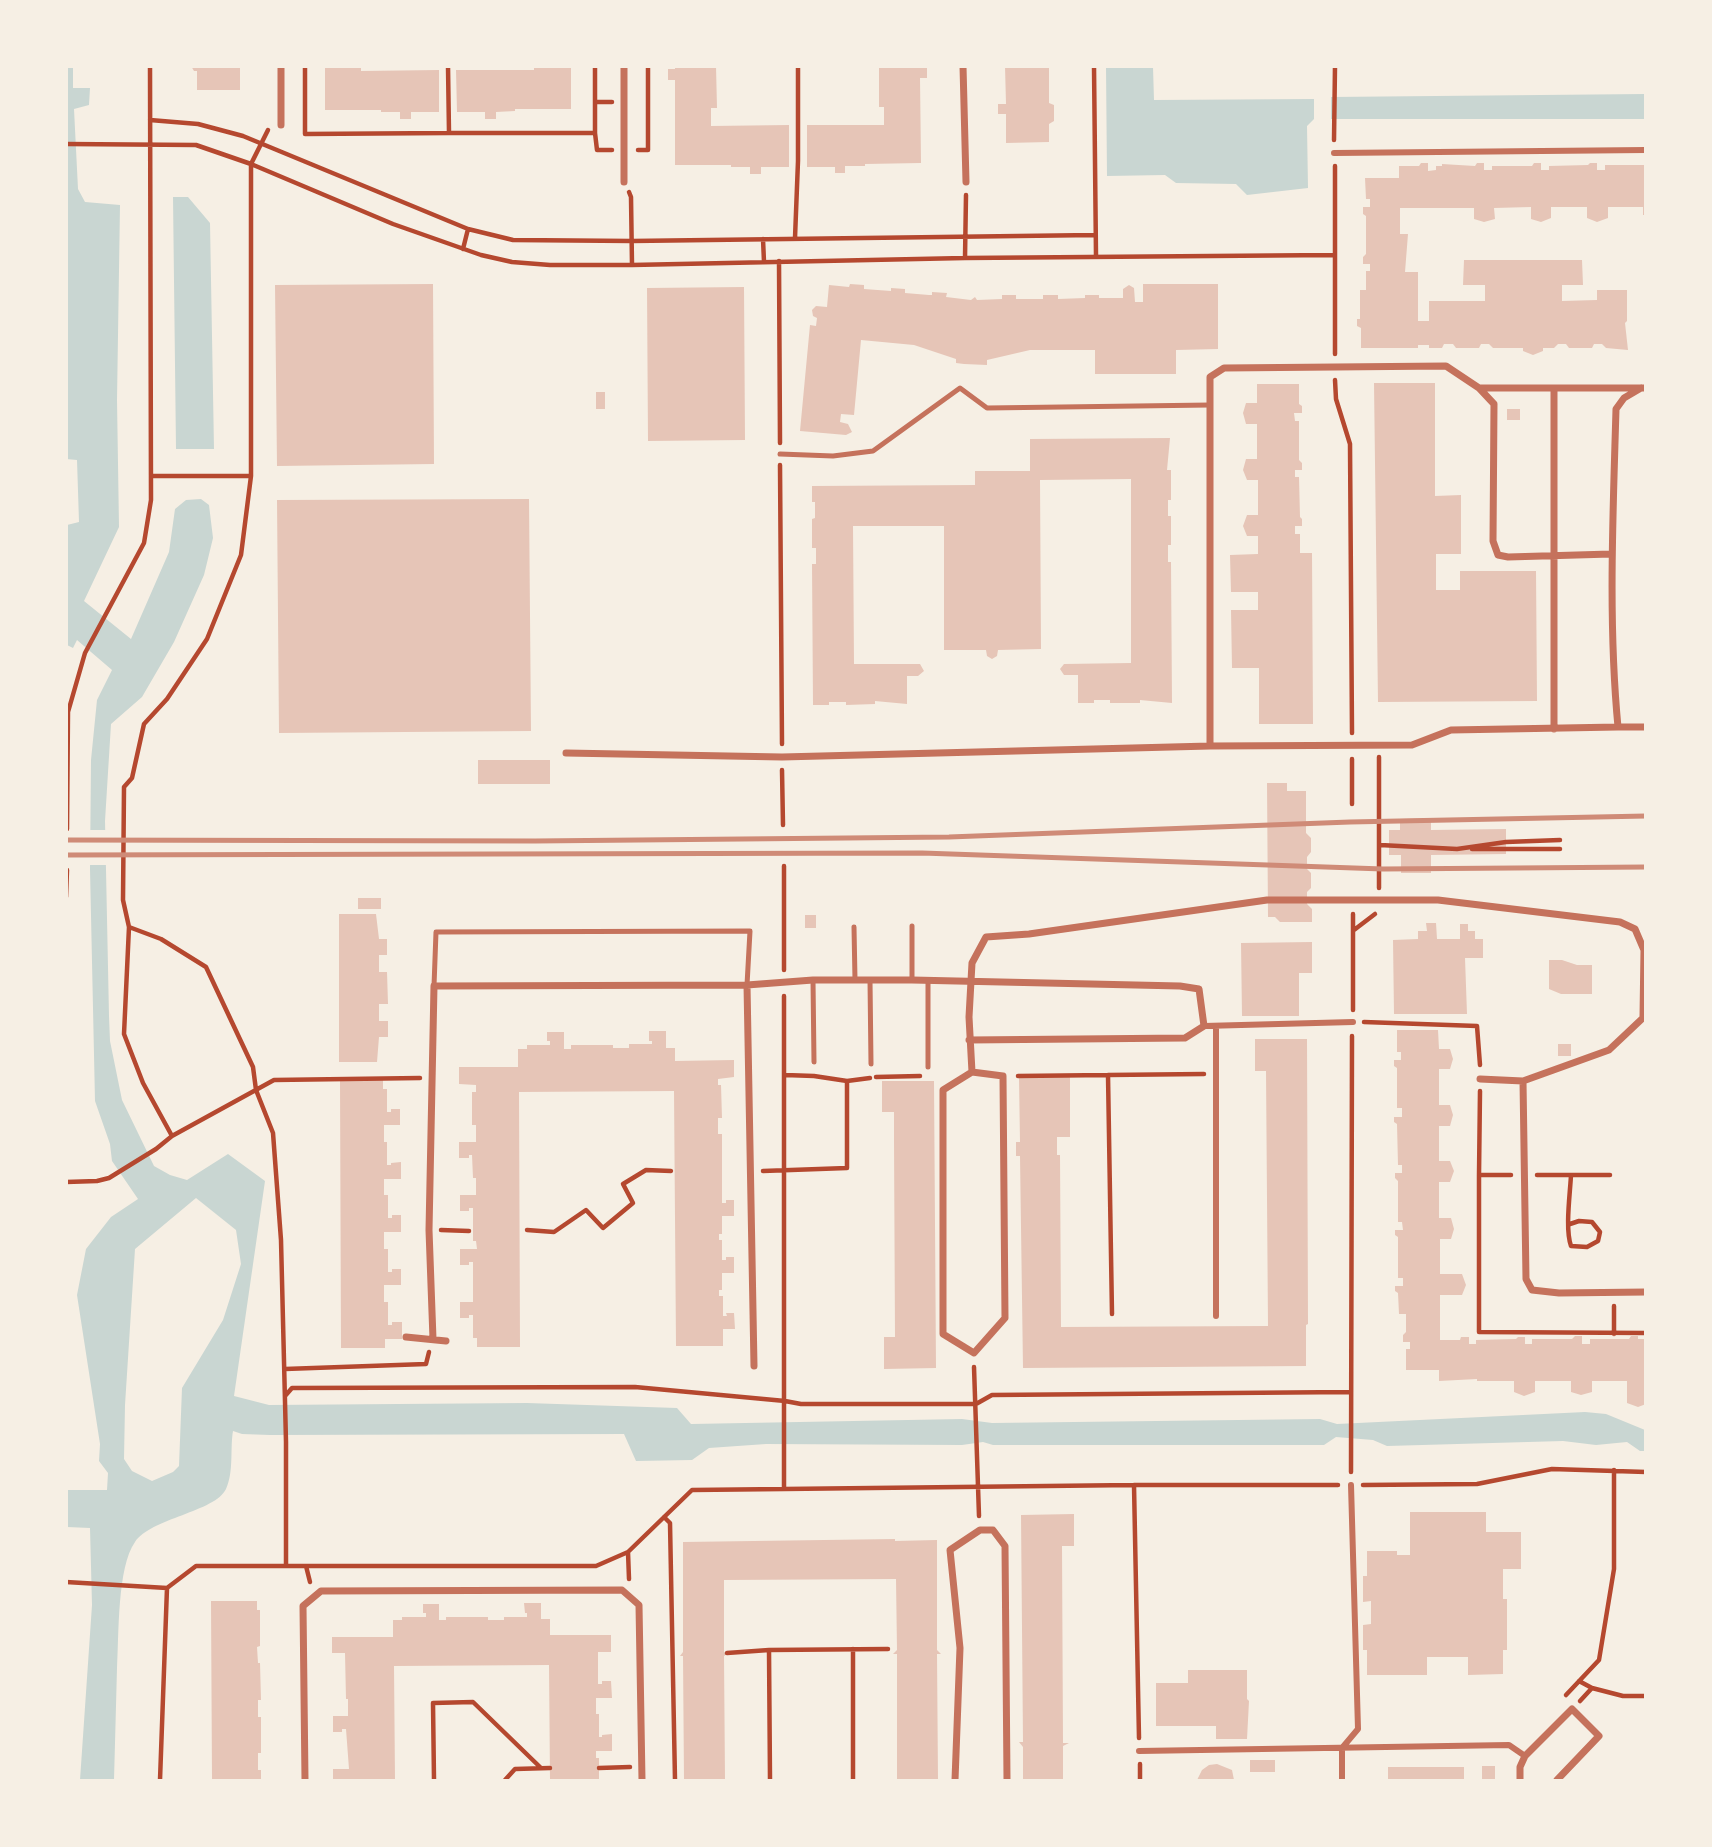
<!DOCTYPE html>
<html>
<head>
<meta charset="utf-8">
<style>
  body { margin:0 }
  #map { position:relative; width:1712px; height:1847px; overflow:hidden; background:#f6efe4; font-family:"Open Sans",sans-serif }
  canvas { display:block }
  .frame { position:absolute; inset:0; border:68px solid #f6efe4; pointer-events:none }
</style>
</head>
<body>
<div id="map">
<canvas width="1712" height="1847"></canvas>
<div class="frame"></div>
</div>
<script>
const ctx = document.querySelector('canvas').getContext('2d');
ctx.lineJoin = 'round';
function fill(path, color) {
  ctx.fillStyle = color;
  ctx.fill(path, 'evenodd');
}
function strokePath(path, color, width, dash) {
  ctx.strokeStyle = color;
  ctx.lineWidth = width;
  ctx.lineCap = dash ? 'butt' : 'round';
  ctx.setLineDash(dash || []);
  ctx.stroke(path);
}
const water = new Path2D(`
  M67 67H73V88H90L89 105 74 109 78 189 85 202 120 205 117 400 119 527 84 601 131 639 169 552 175 509 186 500 201 499 209 505 213 538 204 575 174 642 142 697 111 724 105 821 109 1016 110 1041 122 1100 154 1166 170 1175 187 1180 228 1154 265 1181 234 1396 269 1405 527 1403 677 1408 691 1424 962 1419 992 1423 1320 1419 1337 1424 1585 1412 1606 1414 1645 1430V1451H1640L1627 1442 1596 1445 1563 1441 1387 1446 1373 1440 1336 1437 1324 1445H993L983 1442 962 1445 766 1444 709 1448 692 1460 636 1461 624 1434 270 1435 242 1434 233 1431C230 1448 234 1472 226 1489 215 1512 151 1518 135 1542 117 1567 119 1636 117 1668 116 1706 115 1743 114 1780H80L92 1605 90 1528 67 1527V1490H107L108 1473 99 1461 100 1444 77 1295 86 1249 111 1217 138 1199 112 1161 110 1144 95 1101 90 869 91 760 97 700 112 670 77 640 73 648 67 645V525L79 522 77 460 66 459ZM196 1198 236 1230 241 1264 223 1320 182 1388 179 1466 173 1472 152 1481 132 1471 124 1459 125 1405 135 1249Z
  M1106 67H1153L1154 100 1314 99V119L1307 126 1308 188 1247 195 1236 184 1176 183 1165 175 1107 176Z
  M1645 94V119H1331V97Z
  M173 197H188L210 223 214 449H176Z`);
const pier = new Path2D(`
  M87 830H109V865H87Z`);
const building = new Path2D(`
  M191 66H240V90H197V71H194Z
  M325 66H361V71L439 70V112H411V119H400V112H381V110H325Z
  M534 66H571V109H515V111L496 112V119H485V112H457L456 70H534Z
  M675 66H716L717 108H711V126L789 125V167H761V174H750V167H731V165H675V80H668V69H675Z
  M879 66 927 67V78H920L921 163 865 164V166H845V173H835V167H807V125H884V107H879Z
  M1005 66H1049V103L1054 105V121L1049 124V142L1006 143V114H998V104H1006Z
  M1421 163H1428V171L1436 170V166H1442V164L1475 166 1477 163H1484V170H1492V166H1532L1534 163H1541V170H1549V166L1588 165 1590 163H1597V170H1605V165H1646V215H1643V207H1608V218L1597 222 1587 218V207H1551V218L1541 222 1531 219V207L1494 208 1495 219 1484 222 1474 219V208H1400V234H1408L1405 272H1418V321H1429V301H1485V285H1463L1464 260H1582L1583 285H1562V301L1597 300V290H1627V321L1625 323 1628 350 1606 348 1602 344H1594L1592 348H1569L1566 344H1558L1554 348H1543V351L1533 355 1523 351V348H1493L1489 344H1481L1479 348H1456L1453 344H1444L1442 348H1429V345H1418V348H1361V328L1357 326V319H1360V290H1366V271H1370V264H1363V257L1366 254V216L1363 214V207H1370V199H1366L1365 178H1399V166H1419Z
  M433 284 434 464 277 466 275 285Z
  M850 284 864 285V289L891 291V288L905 289V293L929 295H932V292L947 293 946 297 971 300 975 297 977 300 1002 299V295H1016V299H1043V295H1058V299L1085 298V295H1099V298H1123V289L1129 285 1134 288 1135 302H1143V284H1218V349L1176 350V374H1095V350H1030L987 360V365L964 364 956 363V359L914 345 861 340 854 415 841 414 840 422 848 424 852 432 846 435 800 431 810 325 816 326 817 318 813 316 812 310 816 306 827 307 829 285 849 287Z
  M744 287 745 440 648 441 647 288Z
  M1374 383H1435V496L1461 495V554H1436V590H1460V571H1536L1537 701 1378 702Z
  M1257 384H1299V404L1302 406V413H1294L1295 421H1299V460L1302 463V470H1295V477H1299L1300 517 1302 519V526H1295V534H1300V553H1312L1313 724H1259V668H1232L1231 610H1258V592H1231L1230 555 1258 554V536H1247L1243 526 1247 515H1258V480H1247L1243 470 1246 459H1257V424H1246L1243 413 1246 403H1257Z
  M596 392H605V409H596Z
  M1507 409H1520V420H1507Z
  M1170 438 1167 470H1171V500H1168V516H1171V545H1168V562H1171L1172 703 1140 700V703H1110V700H1094V703H1078V675H1064L1060 669 1064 664 1131 663V479L1040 480 1041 649 998 650 997 656 992 659 987 656 986 650H944V526H853L854 664H920L924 671 918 676H907V704L875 701V704L846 705V702H829V705H813L812 564H816V548H812V519L815 518V502H812V486L975 485V471H1030V439Z
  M529 499 531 731 279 733 277 500Z
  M478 760H550V784H478Z
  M1267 783H1287V791H1306V833L1311 838V852L1307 857V869L1311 873V888L1307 892V904L1312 909V922H1280L1275 917H1268Z
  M1431 818V830L1506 829V854L1431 855V873H1401V855H1389V830H1400V819Z
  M358 898H381V909H358Z
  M339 914H376L379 939H387V955H379V972H387L388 1004H379V1021H388V1037H379L377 1062H339Z
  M805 915H816V928H805Z
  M1426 923H1436L1437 939H1460V924H1468V931H1475V939H1483V958H1465L1467 1014H1394L1393 940 1418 939V931H1427Z
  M1312 942V973H1299V1016H1242L1241 943Z
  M1549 960H1562L1577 965H1592V994H1561L1549 989Z
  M1397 1030H1438L1439 1049H1450L1453 1059 1450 1069H1439V1105H1450L1453 1115 1450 1126H1439V1161H1450L1454 1171 1450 1182H1439V1218H1451L1454 1229 1451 1239H1440V1274H1462L1466 1285 1462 1295H1440V1340H1460L1461 1337H1469V1344H1476V1340L1516 1339 1518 1337H1525V1344H1532V1339H1572L1575 1336H1582V1344H1590V1339H1629L1631 1336H1638V1339H1646V1404L1638 1407 1627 1403V1381H1592V1392L1581 1395 1571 1392V1381H1535V1392L1524 1396 1514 1392V1381H1477V1379L1439 1381V1370H1406V1349H1410V1342H1403V1335L1406 1332V1314H1399L1398 1293 1395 1291V1286H1403V1278H1398V1237L1395 1235V1230H1403L1402 1222H1398V1181L1395 1178V1173H1402V1165H1398L1397 1124 1394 1122V1117H1402V1108H1397V1068L1394 1066V1060H1401V1052H1397Z
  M649 1031H666V1048H675V1061L734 1060V1077L718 1079V1085H721L722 1118H718V1134H722V1203H726V1200H734V1216H722V1234H719V1240H722V1260H726V1257H734V1273H722V1290H719V1296H723V1316H727L726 1313H734L735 1329H723V1346H676L674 1091 519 1092 520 1347H477V1338H473V1315H469V1318H460V1302H473V1262H469V1265H460V1249H477L476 1241H473V1208H469V1211H460V1195H476V1178H473L472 1155H469V1158H459V1142H476V1125H472V1092H476V1085L459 1084V1067H518V1049H527V1045H550V1041H547V1032H564V1049H571V1045H613V1048H629V1044H652V1041H649Z
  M1255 1039H1307L1308 1324 1306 1325V1366L1023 1368 1020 1156H1016V1142H1020L1019 1077H1070V1137H1057V1155H1060L1061 1327 1268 1326 1266 1071H1255Z
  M1558 1044H1571V1056H1558Z
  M340 1080H383V1089H387V1112H391V1109H400V1125H384V1142H387V1165H391V1163L401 1162V1179H384V1195H388V1218H392V1215H401V1232H384V1249H388V1272H392V1269H401V1285H384V1302H388V1325H392V1322H402V1339H385V1348H341Z
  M882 1081H934L936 1368 884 1369V1337H895L894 1140V1112H882Z
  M1410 1512H1486V1532H1521V1569H1503V1599H1507V1650H1503V1674L1468 1675V1657H1427V1675H1367V1650H1363V1625L1371 1624V1601L1363 1602V1576H1367V1551H1397V1555H1410Z
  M1074 1514V1546H1062L1063 1743H1069L1063 1746V1780H1023V1747L1019 1742H1023L1021 1515Z
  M895 1539V1541L937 1540V1650L941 1654H937L938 1780H897V1654H893L897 1650 896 1579 724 1580V1652L727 1654 724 1656 725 1780H684L683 1656H680L683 1652V1542Z
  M211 1601H257V1610H260V1646L257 1647 258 1663H260L261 1700H258V1717H261V1753H258V1770H261V1780H212Z
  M524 1603H541V1619H550V1635H611V1652H598V1684H602V1681H611L612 1698H596V1714H599V1737H602V1735L612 1734V1751H596V1758H599V1780H550L549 1665 394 1666 395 1780H333V1769H349L346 1729H342V1732H333V1716H348V1699H346L345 1653H332V1637H393V1620H402V1617H426V1613H423V1604H439V1620H446V1617H488V1620H504V1617H527V1613H525Z
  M1188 1670H1247V1699L1249 1701 1247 1739H1216V1726H1156V1683H1188Z
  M1250 1760H1275V1772H1250Z
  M1217 1764 1232 1770 1234 1780H1197L1202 1770 1209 1765Z
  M1482 1766H1495V1780H1482Z
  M1388 1767H1464V1780H1388Z`);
const path = new Path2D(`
  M305 66V134L449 133
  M448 66 449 133H595L597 150H612
  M1094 66 1096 256
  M595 102H612
  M150 120 198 124 243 136 468 229 513 240 632 241 1095 235
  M595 133V66
  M1334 140 1335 66
  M66 144 196 145 251 164 393 224 481 255 512 262 550 265H632L965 258 1334 255
  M638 150H648V66
  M1335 166V354
  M629 192 631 197 632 265
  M795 238 798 161V66
  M763 239 764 262
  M463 249 468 229
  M965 258 966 195
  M779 261 780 443
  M1335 380 1336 399 1350 444 1352 733
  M780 465 782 744
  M152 476H251
  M1352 759V804
  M782 770 783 825
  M67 829 68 712 85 653 144 543 151 500 150 66
  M1380 845 1457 849 1506 842 1560 840
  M1472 849H1560
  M784 866V970
  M1379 888V757
  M66 897 67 870
  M129 927 161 939 206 967 253 1067 256 1090 273 1133 281 1240 286 1442V1566
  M1354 930 1375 914
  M1353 1010V914
  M1364 1022 1477 1026 1480 1065
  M1018 1076 1108 1075
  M876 1077 920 1076
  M847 1081 870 1078
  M172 1136 143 1083 124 1034 129 927 123 900 124 787 132 778 144 724 167 699 207 639 241 555 251 476V164L268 130
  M763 1171 847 1168V1081L814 1076 785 1075
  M1479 1175 1480 1091
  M1511 1175H1479V1332L1646 1333
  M1537 1175H1571C1570 1195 1565 1229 1571 1246L1587 1247 1598 1241 1600 1232 1592 1222 1579 1221 1570 1224
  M1571 1175H1610
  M66 1182 97 1181 109 1178 156 1149 172 1136 274 1080 420 1078
  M441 1230 469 1231
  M527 1230 554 1232 586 1210 603 1228 633 1203 623 1184 646 1170 671 1171
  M1614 1306V1334
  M1112 1314 1108 1075 1204 1074
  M974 1367 979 1516
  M285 1369 426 1364 429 1352
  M285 1396 292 1388 635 1387 785 1401 801 1404H976L992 1395 1350 1392
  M1351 1472 1352 1036
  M1363 1485 1477 1484 1552 1469 1646 1472
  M784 1489 1134 1485
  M664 1517 670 1523 675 1780
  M628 1552 629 1579
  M306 1566 310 1582
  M66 1582 167 1588
  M167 1588 196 1566H596L628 1552 692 1490 784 1489V996
  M769 1650 770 1780
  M727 1653 769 1650 888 1649
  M1579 1681 1592 1688
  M1566 1695 1599 1660 1614 1569V1470
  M1580 1701 1592 1688 1623 1696H1646
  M1139 1738 1134 1485H1338
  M1140 1764V1780
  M599 1768 630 1767
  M160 1780 167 1588
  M434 1780 433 1703 473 1702 541 1768
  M505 1780 515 1769 550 1768
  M853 1780V1649`);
const service = new Path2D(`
  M780 454 833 456 873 451 960 388 987 408 1210 405
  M912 926V980
  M854 927 855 980
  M813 980 814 1062
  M870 980 871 1064
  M928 980V1067
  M434 986 436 932 750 931 747 985`);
const pedestrian = new Path2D(`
  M1334 153 1646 150
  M1204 1026 1353 1022
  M1216 1026V1316
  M1139 1751 1509 1745 1525 1756
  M1342 1780V1748L1358 1729 1351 1485`);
const minor = new Path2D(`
  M624 66V182
  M963 66 966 182
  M281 125V66
  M1479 388 1494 404 1493 541 1498 555 1508 557 1611 554
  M1641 388 1624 398 1616 409C1613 515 1608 622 1618 727H1646
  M1554 729V388
  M1210 746 1412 745 1451 730 1618 727
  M566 753 782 757 1210 746V377L1224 368 1446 366 1479 388H1646
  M747 985 754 1366
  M972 1072 969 1017 972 963 986 937 1029 934 1267 900H1438L1620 922 1635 929 1644 950 1643 1016
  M972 1072 1003 1076 1005 1318 974 1353 943 1334V1090Z
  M1480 1079 1523 1081 1609 1050 1645 1016
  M1523 1081 1526 1279 1532 1290 1559 1293 1646 1292
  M406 1337 446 1341
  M433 1339 429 1230 434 986 747 985 813 980H912L1180 986 1199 989 1204 1026 1185 1038 969 1040
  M305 1780 303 1606 321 1591 622 1590 639 1605 642 1780
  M955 1780 960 1648 950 1550 980 1530H993L1005 1546 1007 1780
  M1520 1780V1767L1525 1756 1572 1709 1599 1736 1557 1780`);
const rail = new Path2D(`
  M66 840 535 841 949 837 1350 822 1646 816
  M66 855 922 853 1383 869 1646 867`);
fill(water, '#c9d6d2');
fill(pier, '#f6efe4');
fill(building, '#e6c5b7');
strokePath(path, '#b5482f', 4.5);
strokePath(service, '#c5725c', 5);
strokePath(pedestrian, '#c5725c', 6);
strokePath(minor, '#c5725c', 7);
strokePath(rail, '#cf8b77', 5);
</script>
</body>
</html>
